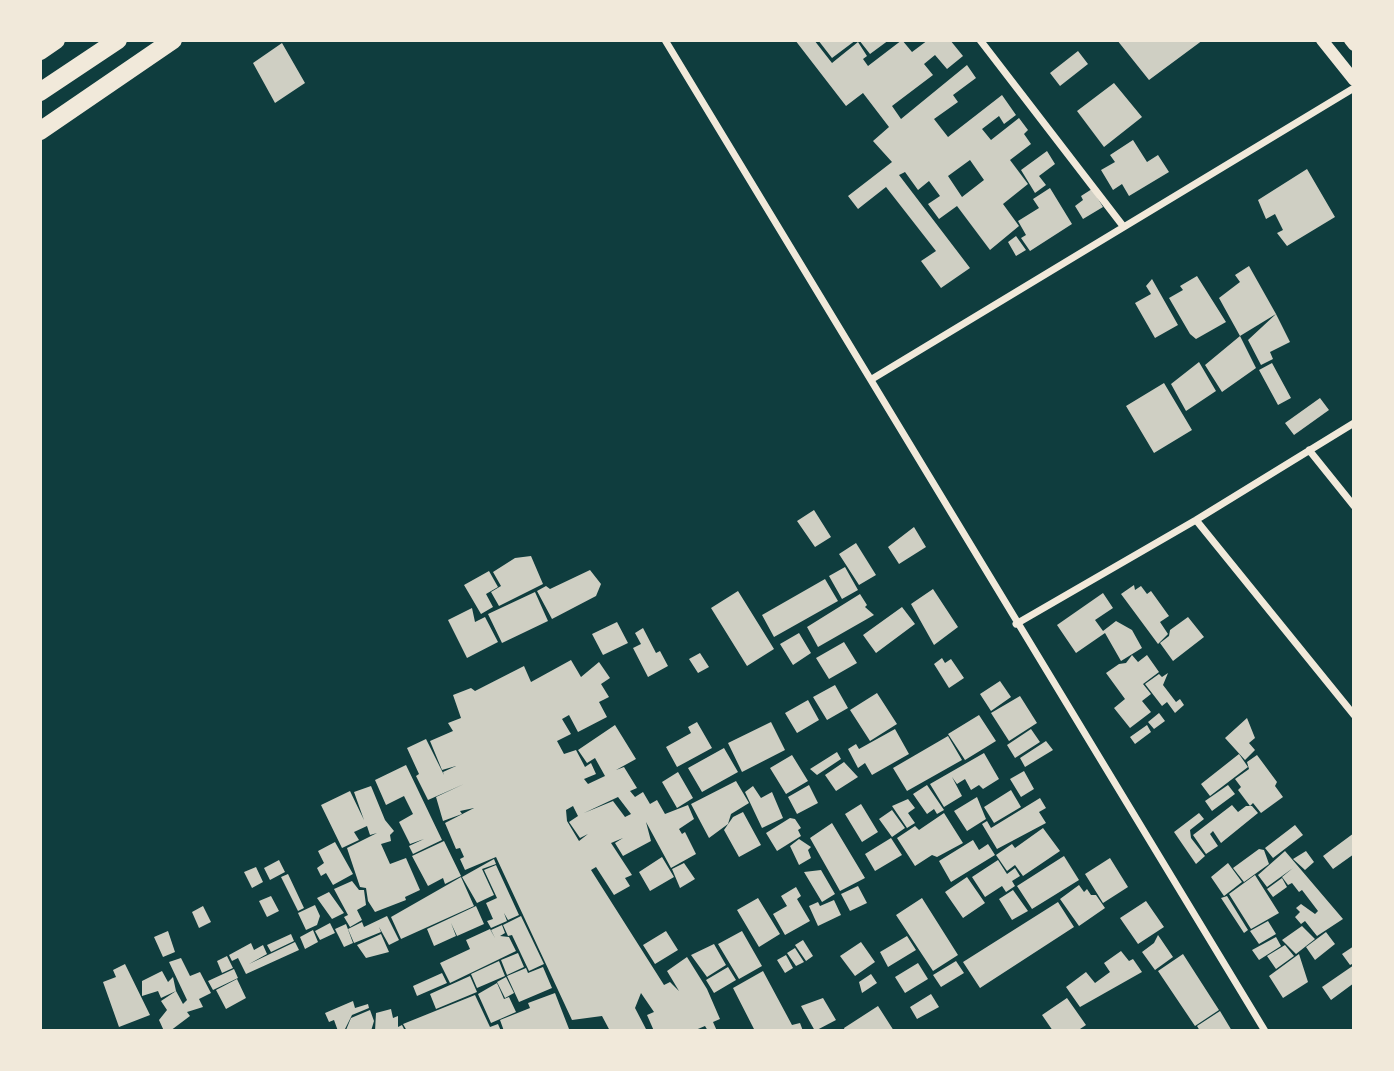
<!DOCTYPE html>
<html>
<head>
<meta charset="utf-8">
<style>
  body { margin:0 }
  #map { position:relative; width:1394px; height:1071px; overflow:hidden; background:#0f3d3e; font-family:"PT Sans Narrow",sans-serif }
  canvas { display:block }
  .frame { position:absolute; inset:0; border:42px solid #f1e9da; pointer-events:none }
</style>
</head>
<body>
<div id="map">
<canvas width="1394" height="1071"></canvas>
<div class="frame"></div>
</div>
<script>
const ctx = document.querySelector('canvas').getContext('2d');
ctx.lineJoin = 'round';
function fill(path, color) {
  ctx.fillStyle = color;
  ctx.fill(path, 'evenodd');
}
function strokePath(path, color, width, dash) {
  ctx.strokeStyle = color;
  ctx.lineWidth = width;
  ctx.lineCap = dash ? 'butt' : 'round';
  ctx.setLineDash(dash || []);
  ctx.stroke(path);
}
const building = new Path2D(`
  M795 40H814L832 63 858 42 867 56 863 59 868 66 902 40 912 52 928 40H950L963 56 947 69 935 55 924 64 933 75 892 106 901 119 967 65 976 78 953 95 958 102 934 119 948 137 1002 95 1016 115 1004 124 999 116 982 129 991 140 1019 118 1028 130 1024 134 1031 144 1010 160 1028 184 1003 204 1019 226 990 250 957 206 939 219 928 204 940 196 929 181 918 190 905 172 899 175 970 268 941 288 921 261 936 251 886 187 858 209 848 196 892 162 873 141 889 127 863 93 846 106ZM970 160 984 180 962 197 948 176Z
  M818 40H856L832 58Z
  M859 40H889L870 54Z
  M1117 40H1203L1149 80Z
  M282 43 305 83 275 103 253 63Z
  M1078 51 1088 64 1060 86 1050 73Z
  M1114 83 1142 117 1104 147 1077 111Z
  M1133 140 1147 162 1158 155 1169 172 1129 196 1122 184 1113 190 1101 170 1115 162 1110 155Z
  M1047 151 1055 164 1039 176 1046 185 1035 193 1021 170Z
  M1307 169 1335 217 1287 246 1277 233 1283 230 1275 214 1266 219 1258 200Z
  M1050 188 1072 224 1030 251 1021 238 1026 235 1018 221 1039 208 1033 199Z
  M1092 189 1103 207 1083 219 1075 206 1083 200 1081 196Z
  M1016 236 1026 250 1016 256 1008 242Z
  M1249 266 1276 314 1240 336 1219 298 1240 282 1235 275Z
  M1197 276 1226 322 1196 339 1190 334 1169 298 1183 290 1180 286Z
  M1152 279 1178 325 1155 338 1135 303 1151 294 1146 286Z
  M1276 314 1290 342 1270 352 1273 359 1261 365 1248 340Z
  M1240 336 1256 368 1222 392 1205 365Z
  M1199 362 1216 391 1186 411 1171 384Z
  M1272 363 1291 398 1278 405 1259 370Z
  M1164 383 1192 430 1154 453 1126 406Z
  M1320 398 1329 410 1294 435 1285 423Z
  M814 510 831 537 815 547 797 521Z
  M914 527 926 547 899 564 888 547Z
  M856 543 876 575 859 585 839 554Z
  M531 556 543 584 499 606 491 592 501 586 493 572 515 558Z
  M845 567 858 590 842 599 829 576Z
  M590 570 601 584 596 596 552 619 537 591 546 586 550 589Z
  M489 571 498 587 486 594 493 607 481 614 464 585Z
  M825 579 838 601 774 637 762 615Z
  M1134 585 1135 590 1141 586 1147 594 1151 591 1169 616 1160 622 1168 634 1158 644 1121 594Z
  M933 589 958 627 934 645 911 604Z
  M738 591 774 649 747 666 711 608Z
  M535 592 548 621 502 643 488 614Z
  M1103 593 1113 608 1095 620 1103 631 1116 621 1132 630 1142 648 1121 661 1105 633 1076 653 1057 625Z
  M860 594 867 605 865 607 874 615 818 647 807 627Z
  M902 607 915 624 876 653 863 635Z
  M472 608 475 622 485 617 498 642 467 658 448 620Z
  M1188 617 1204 637 1173 661 1160 643 1169 636 1170 630Z
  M617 622 628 643 603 655 592 634Z
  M643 628 656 653 660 651 668 666 648 677 633 648 641 644 635 633Z
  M799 633 811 653 793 665 780 644Z
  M844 642 857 663 829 679 816 658Z
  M700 653 709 667 698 673 689 659Z
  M1132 655 1138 662 1147 655 1159 672 1143 684 1151 694 1142 701 1151 712 1130 728 1114 708 1125 699 1106 673 1119 664 1126 663Z
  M942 658 945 663 951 659 964 678 949 688 934 664Z
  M571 660 581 677 599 662 610 678 601 684 609 697 599 702 607 717 578 732 569 715 562 719 571 734 557 741 564 754 576 750 585 767 591 763 596 774 584 779 588 784 605 776 595 758 587 763 578 750 615 725 636 759 616 770 624 767 637 788 630 791 635 797 643 792 650 804 657 800 665 814 688 805 694 819 679 829 682 834 685 832 696 854 671 868 646 822 651 841 623 856 615 843 623 838 611 843 632 875 625 878 630 886 614 895 596 867 591 870 664 985 670 982 679 991 667 971 687 957 707 989 720 1019 713 1022 717 1031H708L705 1026 693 1031H654L647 1015 654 1012 641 993 635 1008 647 1031H610L602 1016 572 1020 496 857 465 870 460 859 464 857 460 848 456 849 445 823 474 808 460 811 462 814 443 821 436 797 464 784 428 800 416 776 419 774 407 748 426 739 444 775 443 772 456 766 442 770 430 741 453 731 448 723 461 718 453 695 471 688 475 691 524 666 531 682ZM618 797 631 814 625 817 613 801 584 813ZM573 806 578 816 569 822 580 838 588 834 579 841 567 821 566 810Z
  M1168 673 1163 685 1176 702 1180 699 1184 705 1175 713 1167 702 1162 706 1145 684 1159 674 1162 677Z
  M1000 681 1011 697 991 711 980 694Z
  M835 685 848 708 827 720 813 697Z
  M877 693 897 724 870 741 850 710Z
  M1020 696 1037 723 1009 741 991 713Z
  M808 700 819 720 797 733 785 713Z
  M1159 713 1165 721 1154 729 1148 722Z
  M979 715 996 741 965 760 948 734Z
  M1247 718 1255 738 1249 743 1255 750 1245 760 1225 738Z
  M697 722 712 748 677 767 666 747 691 733 688 727Z
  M771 722 785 750 742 772 728 743Z
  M1147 725 1151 732 1135 744 1130 737Z
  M895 729 909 754 872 775 865 763 858 768 848 749 856 744 859 749Z
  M1031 729 1040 742 1015 758 1007 745Z
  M948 736 962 760 907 791 893 768Z
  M1046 741 1053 750 1025 767 1020 758Z
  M724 748 738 772 702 792 688 768Z
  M837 752 841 759 817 775 810 769Z
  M984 753 999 779 983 789 979 785 971 790 965 779 957 784 952 777 962 796 944 807 930 784Z
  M1239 754 1248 767 1210 796 1201 784Z
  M792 755 808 781 786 794 770 768Z
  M1257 755 1277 782 1275 786 1283 797 1261 813 1253 803 1250 806 1238 790 1241 787 1235 779 1249 769 1247 762Z
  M844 762 858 777 836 791 825 775Z
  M406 765 442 840 413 854 409 846 424 839 410 844 399 822 413 814 404 796 386 805 375 780Z
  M1024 771 1034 789 1021 797 1010 779Z
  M678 772 693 798 677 808 662 782Z
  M736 781 749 803 731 814 728 824 709 838 691 804Z
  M809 785 818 803 797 814 788 797Z
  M927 785 944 810 937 814 934 809 927 814 913 794Z
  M1228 785 1235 794 1212 811 1205 801Z
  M371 786 385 820 394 831 390 835 391 841 381 844 390 864 406 858 420 890 405 897 406 900 375 912 368 901 366 888 360 887 347 848 377 833 370 835 367 826 354 832 359 840 342 848 321 805 350 791 364 820 354 792Z
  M753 786 761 798 772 792 783 818 762 828 745 792Z
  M1011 790 1021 807 994 823 984 807Z
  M977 797 986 819 967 831 954 811Z
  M1040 798 1046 808 1039 812 1046 823 997 849 982 824 987 821 991 828Z
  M908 799 915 808 908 813 915 823 907 828 892 806Z
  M861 804 878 832 862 842 845 814Z
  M1232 805 1238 812 1246 806H1252L1258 813 1221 843 1213 831 1210 834 1218 846 1206 854 1193 835Z
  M892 810 905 828 892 837 879 819Z
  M743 812 761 845 739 857 724 830 733 817Z
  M944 813 963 843 937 857 932 855 915 866 897 838 915 826 919 830Z
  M1199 813 1204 819 1190 830 1191 838 1205 856 1196 864 1174 832Z
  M790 818 795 819 801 828 798 830 801 836 777 851 766 833Z
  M832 823 865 878 840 891 810 838Z
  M1295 825 1303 835 1273 858 1265 848Z
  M1043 828 1060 851 1023 876 1015 865 1007 871 996 855 1012 844 1015 848Z
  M1354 833V854L1333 869 1323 856Z
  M891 838 902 855 875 871 865 854Z
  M799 839 811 847 808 850 811 858 799 865 790 846Z
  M973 840 979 850 988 844 995 855 951 882 939 861Z
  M444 841 461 876 445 884 443 878 428 886 412 856Z
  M335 842 353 874 333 885 326 873 321 876 317 868 324 863 318 851Z
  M1259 849 1264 850 1269 864 1244 882 1233 868Z
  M1285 851 1343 919 1317 936 1305 921 1301 924 1295 917 1300 912 1296 908 1301 904 1315 914 1318 911 1302 890 1299 892 1292 883 1288 885 1282 877 1293 868 1267 887 1258 875Z
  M1306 851 1314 862 1305 870 1293 859Z
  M1064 856 1079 880 1032 909 1017 886Z
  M662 857 674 877 650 891 639 872Z
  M1110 858 1128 887 1103 903 1085 874Z
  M494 859 496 864 482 869 494 895 477 903 462 877Z
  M279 860 285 872 270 880 264 868Z
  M998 860 1007 874 1015 868 1020 876 1012 881 1015 886 1006 892 1002 886 985 897 972 877Z
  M684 863 695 879 680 888 672 869Z
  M1228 863 1242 882 1224 896 1211 877Z
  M496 865 519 915 508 920 504 913 507 921 491 928 487 921 493 919 486 903 497 898 484 870Z
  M256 867 263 882 252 888 244 872Z
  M821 870 835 894 822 902 804 872Z
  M288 874 304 908 298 911 281 877Z
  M1255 875 1279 913 1251 929 1229 894Z
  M461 877 474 906 401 939 391 917Z
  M967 877 985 903 963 918 945 892Z
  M1282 878 1287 887 1273 897 1267 889Z
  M352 881 359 890H364L366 905 357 910 362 920 350 927 344 917 348 915 334 889Z
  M1079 885 1084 892 1087 889 1091 895H1096L1105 908 1079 926 1060 899Z
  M858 886 867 903 850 911 841 894Z
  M796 887 801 896 797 899 810 921 785 935 773 914 787 906 781 896Z
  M1013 890 1028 911 1012 920 999 899Z
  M329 892 344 913 332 919 317 898Z
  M271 896 279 911 267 917 259 901Z
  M1227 896 1248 930 1244 933 1221 898Z
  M758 898 780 934 759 947 737 910Z
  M922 898 958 955 933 971 896 915Z
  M834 900 841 915 818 926 809 906 818 902 820 906Z
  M1146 901 1164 927 1138 944 1120 918Z
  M1058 902 1074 927 980 988 963 962Z
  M315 905 320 916 317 925 306 930 298 913Z
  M203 906 211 922 199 928 192 912Z
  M476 906 484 924 457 936 451 923 456 936 434 946 427 929Z
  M387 916 399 940 389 945 379 927 381 932 354 943 348 929 362 922 364 927Z
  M521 916 544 964 529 971 512 935 508 936 503 925Z
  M1268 921 1276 934 1259 944 1250 931Z
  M330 923 335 933 320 940 315 931Z
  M346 924 353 943 344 947 335 929Z
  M502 925 505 933 500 936 509 937 516 951 450 983 440 963 470 949 466 940 490 929 495 938 491 930Z
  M1302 926 1315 939 1296 954 1282 940Z
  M313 930 318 942 305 949 300 937Z
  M168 931 175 952 163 957 154 937Z
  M666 931 678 950 655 964 643 945Z
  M742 931 762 966 739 979 718 944Z
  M1326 932 1335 944 1315 960 1306 947Z
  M291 934 294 941 271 952 267 945Z
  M381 934 389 952 366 958 357 945Z
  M1158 935 1173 957 1155 970 1142 952 1154 943Z
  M907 936 916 950 888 967 880 952Z
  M1276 937 1281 946 1259 960 1252 950Z
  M803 940 813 956 806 961 795 945Z
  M295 942 299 950 246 974 238 958 232 961 229 955 251 943 254 950 263 945 267 954 249 964Z
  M861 942 875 962 855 976 840 956Z
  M714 944 726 965 707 977 691 955Z
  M1285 945 1294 956 1276 969 1267 956Z
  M1354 946V963L1350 965 1342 954Z
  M795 948 804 962 796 966 787 953Z
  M1121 951 1129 961 1133 959 1142 972 1080 1007 1066 987 1086 972 1095 983 1110 972 1104 963Z
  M518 953 524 967 507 975 501 960Z
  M1183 954 1219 1010 1195 1026 1158 971Z
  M1299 954 1308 982 1283 998 1269 976Z
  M786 955 793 968 785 973 777 960Z
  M227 956 233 968 222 973 217 961Z
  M181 958 190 976 200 972 211 993 199 999 203 1007 187 1012 190 1016 170 1031H164L159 1020 167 1010 161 1001 176 991 183 1004 187 1000 169 962Z
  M499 961 505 976 477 988 471 974Z
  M956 961 964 973 941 987 933 975Z
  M918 963 928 979 905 993 895 977Z
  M125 964 150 1015 119 1027 103 982 116 977 113 970Z
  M1354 965V983L1331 1000 1322 987Z
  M543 967 552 988 519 1002 507 976 526 968 528 973Z
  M728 967 736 980 714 993 706 980Z
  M234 969 238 978 213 990 208 981Z
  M162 971 168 982 173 977 176 991 161 998 158 991 142 996V981Z
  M763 971 792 1025 800 1023 803 1031H755L733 988Z
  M442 973 447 983 417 996 413 986Z
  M871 974 877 983 862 993 859 982Z
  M470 976 477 992 436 1009 430 994Z
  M506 977 514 993 505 998 497 982Z
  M237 979 246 998 226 1009 216 990Z
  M497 983 504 999 509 997 516 1012 491 1023 478 994Z
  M555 993 569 1029 504 1031 500 1020 530 1008 528 1003Z
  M931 994 939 1007 917 1019 910 1007Z
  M475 995 490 1027 498 1024 501 1031H407L403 1024Z
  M823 998 836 1020 815 1031 801 1006Z
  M1067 998 1086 1025 1077 1031H1053L1042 1015Z
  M353 1001 355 1008 368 1004 369 1008 352 1015 344 1031H338L334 1020 329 1022 325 1013Z
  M878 1006 894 1031H845L844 1028Z
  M391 1009 393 1018 398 1016V1027L402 1025 404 1029 375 1031 376 1013Z
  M370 1010 374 1021 371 1031 346 1030 351 1018Z
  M1220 1011 1232 1031H1200L1197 1026Z`);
const minor = new Path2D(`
  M665 40 1265 1031
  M980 40 1123 226
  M872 379 1354 88
  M1309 450 1354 506
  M1196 520 1354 715
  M1016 624 1196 520 1354 423`);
const tertiary = new Path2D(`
  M1322 40 1354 80
  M1350 40 1354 45`);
const primary = new Path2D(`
  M40 51 56 40
  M40 92 118 40
  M40 131 173 40`);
fill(building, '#cfcfc3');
strokePath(minor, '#f1e9da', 7);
strokePath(tertiary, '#f1e9da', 12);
strokePath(primary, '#f1e9da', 18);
</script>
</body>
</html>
